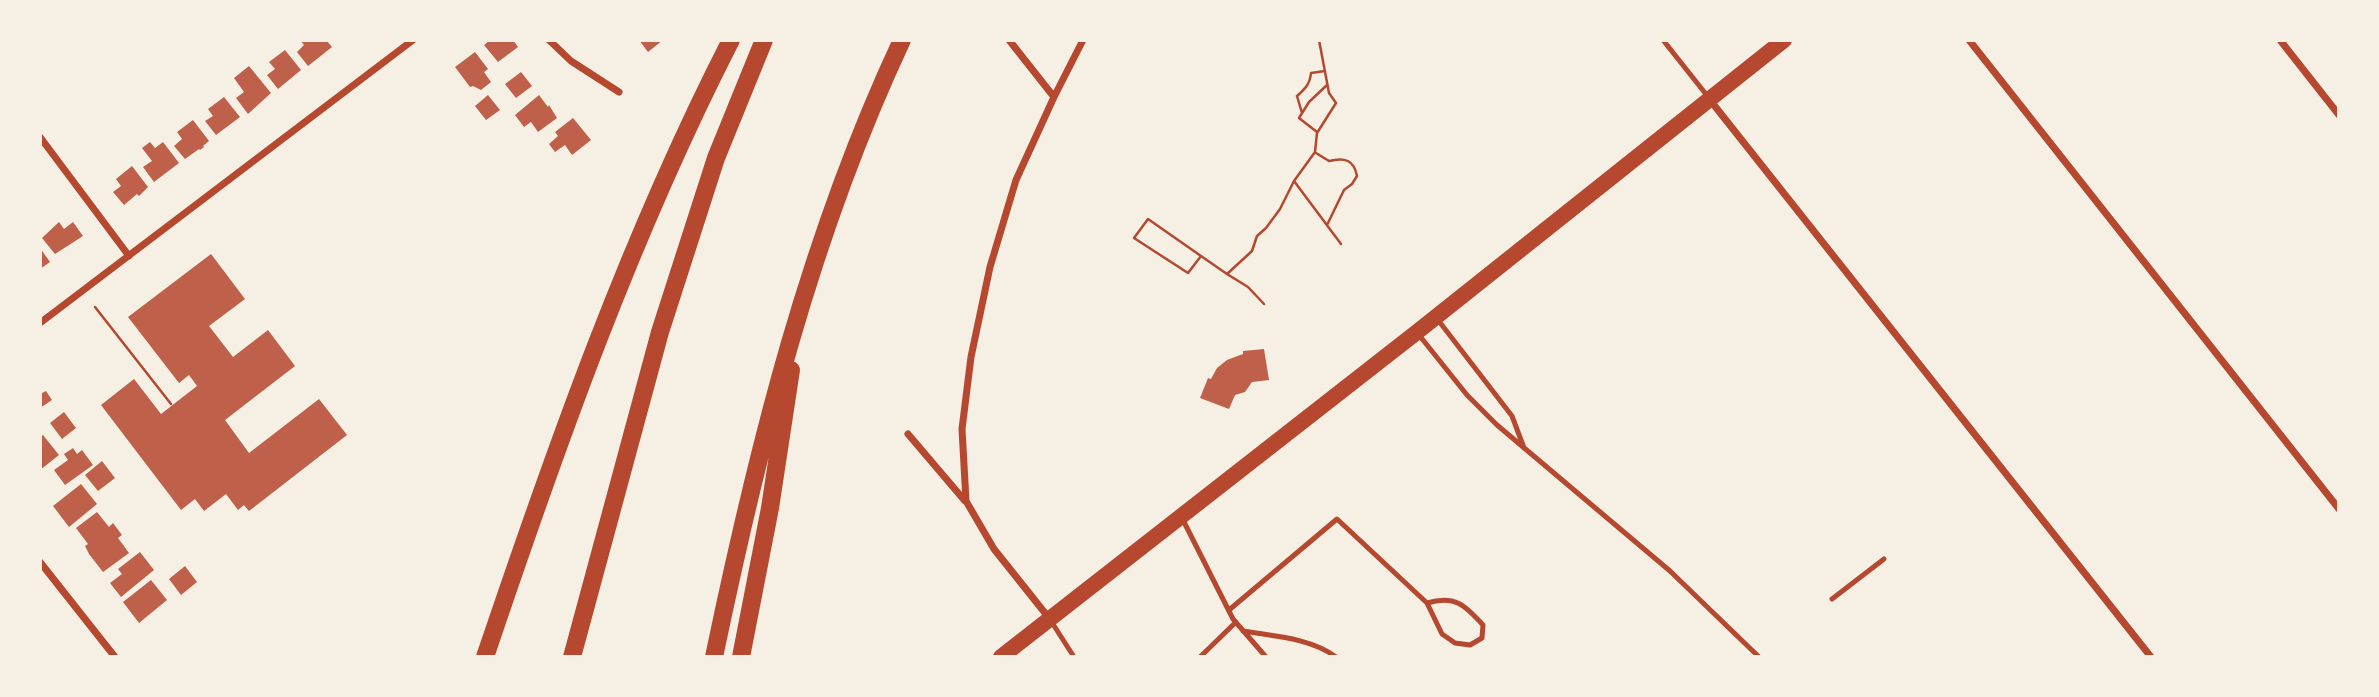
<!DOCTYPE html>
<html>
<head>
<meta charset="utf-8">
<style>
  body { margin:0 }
  #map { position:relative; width:2379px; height:697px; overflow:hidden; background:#f6efe4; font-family:"PT Sans",sans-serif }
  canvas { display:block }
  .frame { position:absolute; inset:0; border:42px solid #f6efe4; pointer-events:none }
</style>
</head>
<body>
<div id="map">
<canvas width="2379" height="697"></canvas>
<div class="frame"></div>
</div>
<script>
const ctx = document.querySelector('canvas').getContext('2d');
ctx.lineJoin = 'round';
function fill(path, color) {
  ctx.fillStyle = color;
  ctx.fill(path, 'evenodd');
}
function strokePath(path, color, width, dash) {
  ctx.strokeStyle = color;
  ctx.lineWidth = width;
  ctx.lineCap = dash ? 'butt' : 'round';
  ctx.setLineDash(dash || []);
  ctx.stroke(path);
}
const building = new Path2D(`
  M300 40H326L332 47 308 66 297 52 304 45Z
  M490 40H513L518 47 498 62 484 45Z
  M639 40H663L648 52Z
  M285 50 301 70 278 89 267 75 275 69 269 62Z
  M475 52 488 69 484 72 491 82 481 90 473 86 470 87 455 67Z
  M249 66 271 93 248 114 236 98 244 92 234 78Z
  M521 72 532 86 516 98 505 84Z
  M488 95 500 110 486 120 475 106Z
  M539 95 548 107 549 105 557 118 538 132 531 122 524 127 515 115Z
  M224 97 240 117 216 135 205 121 213 116 208 109Z
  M573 118 591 140 572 155 565 145 555 152 549 144 558 136 555 132Z
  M193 120 209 141 203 146 204 147 200 150 199 149 185 159 174 146 182 139 177 132Z
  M150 142 155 148 163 142 179 163 154 182 143 167 152 161 142 148Z
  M132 166 148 187 139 196 137 194 124 205 113 192 121 186 116 179Z
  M59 222 64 229 73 222 83 236 55 254 42 238Z
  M40 248 50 262 40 269Z
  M211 254 245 299 209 326 233 357 268 330 295 366 225 420 249 453 319 399 347 435 249 511 244 505 238 510 226 494 204 511 195 499 181 510 101 405 134 379 161 414 197 386 189 375 179 383 128 317Z
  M1264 349 1269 380 1252 382 1245 392 1235 395 1229 409 1200 398 1208 378 1211 379 1217 368 1227 360 1243 354V351Z
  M46 391 52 400 40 408V394Z
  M64 412 76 428 62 439 50 423Z
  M43 435 59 455 40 470V437Z
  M73 448 77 454 82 450 93 465 65 485 54 470 68 460 64 454Z
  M102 461 115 478 98 491 85 475Z
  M81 484 97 504 69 527 53 506Z
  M97 512 109 527 113 523 122 535 118 538 129 553 103 572 89 554 85 546 88 544 76 528Z
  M140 552 154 570 121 597 110 583 122 574 118 569Z
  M185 566 197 582 181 595 169 579Z
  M151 580 167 600 139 623 123 602Z`);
const path = new Path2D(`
  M1302 113 1297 96C1305 89 1310 84 1311 73L1325 71
  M1317 132 1299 118 1309 102 1327 85
  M1316 153 1329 161C1345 157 1354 160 1357 176L1352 184 1344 190 1327 225
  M1294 181 1341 244
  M1201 256 1148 219 1134 238 1188 273 1201 256 1227 274
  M1264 304 1248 287 1227 274 1252 251 1257 236 1266 228 1280 209 1294 181 1315 152 1317 133 1336 103 1329 93 1319 40
  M95 307 171 404`);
const service = new Path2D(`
  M1663 40 1709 98
  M1438 320 1512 416 1524 448
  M1419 335 1467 395 1497 425 1670 571 1759 657
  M1182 518 1233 619 1266 657
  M1832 599 1884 559
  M1229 610 1337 519 1427 603 1442 634 1455 643 1470 645 1482 638 1483 625C1465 605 1455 595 1427 603
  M1051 621 1074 657
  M1243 631C1273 636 1311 638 1336 657
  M1200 657 1236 622`);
const minor = new Path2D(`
  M549 40 571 61 619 92
  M1009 40 1054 97
  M1969 40 2339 509
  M2280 40 2339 115
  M1710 100 2151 657
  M40 137 129 256
  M40 323 413 40
  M908 434 965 501
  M40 562 115 657
  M1049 618 994 549 966 501 962 429 971 357 990 267 1016 180 1054 97 1083 40`);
const primary = new Path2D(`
  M1001 657 1417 332 1784 40`);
const motorway = new Path2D(`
  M485 657C556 447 630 237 731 40
  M572 657 660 332 716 158 764 40
  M714 657C758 446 810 236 902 40
  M741 657 770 508 791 370`);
fill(building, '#bf614a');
strokePath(path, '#b5482f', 2.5);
strokePath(service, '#b5482f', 5);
strokePath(minor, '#b5482f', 7);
strokePath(primary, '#b5482f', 16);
strokePath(motorway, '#b5482f', 18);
</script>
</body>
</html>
